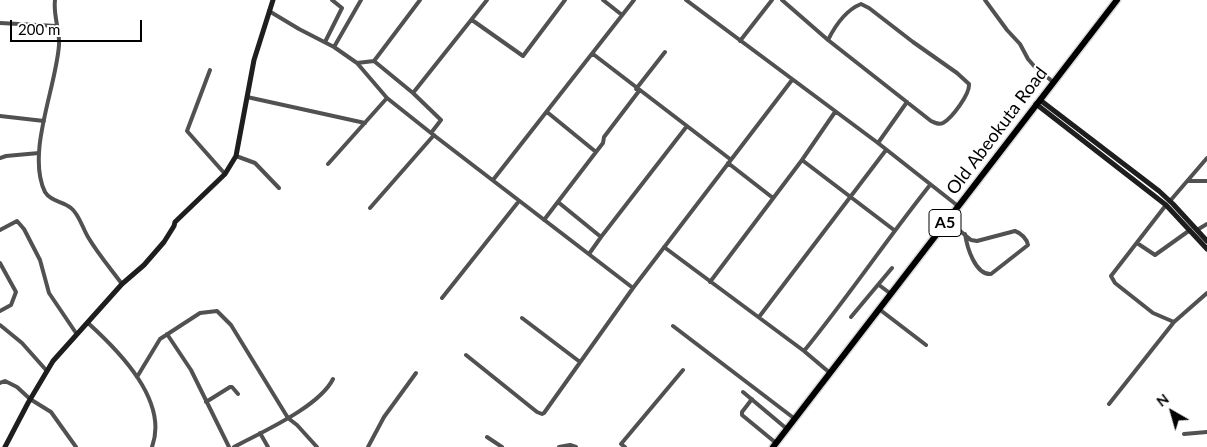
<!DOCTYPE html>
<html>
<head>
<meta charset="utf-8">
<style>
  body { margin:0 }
  #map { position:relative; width:1207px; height:447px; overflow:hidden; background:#fff; font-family:Lato,sans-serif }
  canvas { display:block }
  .north { position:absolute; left:1147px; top:387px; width:50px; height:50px; -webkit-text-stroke:4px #fff; paint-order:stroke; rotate:322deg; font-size:14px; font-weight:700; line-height:20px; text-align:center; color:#000 }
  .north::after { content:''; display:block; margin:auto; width:18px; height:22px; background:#000; clip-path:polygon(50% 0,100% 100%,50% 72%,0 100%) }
  .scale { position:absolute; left:10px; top:20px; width:132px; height:22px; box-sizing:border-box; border:2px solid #000; border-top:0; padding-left:6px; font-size:15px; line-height:18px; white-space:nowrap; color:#000; -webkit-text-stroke:4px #fff; paint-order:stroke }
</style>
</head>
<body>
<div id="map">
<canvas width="1207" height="447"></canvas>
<div class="north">N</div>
<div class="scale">200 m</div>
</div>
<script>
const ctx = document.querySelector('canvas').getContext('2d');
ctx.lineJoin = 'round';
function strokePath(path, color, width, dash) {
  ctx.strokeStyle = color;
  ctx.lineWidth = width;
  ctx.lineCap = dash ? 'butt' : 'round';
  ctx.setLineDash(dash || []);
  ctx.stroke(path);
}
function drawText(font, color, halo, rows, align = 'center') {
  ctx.font = font + ' Lato,sans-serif';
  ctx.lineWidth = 4.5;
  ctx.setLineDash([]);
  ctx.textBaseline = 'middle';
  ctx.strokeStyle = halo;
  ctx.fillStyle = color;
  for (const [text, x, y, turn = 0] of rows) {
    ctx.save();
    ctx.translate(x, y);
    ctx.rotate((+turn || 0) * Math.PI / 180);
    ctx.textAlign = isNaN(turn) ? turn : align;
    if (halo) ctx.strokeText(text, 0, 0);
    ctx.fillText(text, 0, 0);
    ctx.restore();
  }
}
const street = new Path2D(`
  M55 0C53 16 60 30 59 45 56 88 26 153 45 192 51 202 63 201 71 208 79 214 83 229 88 237 98 254 111 269 122 284
  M603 0 622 15
  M686 0 878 143 958 206
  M782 0 828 40 931 121C935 123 939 125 943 123 952 118 970 94 969 84L957 73 913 42 869 8 861 4C846 10 835 26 828 40
  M985 0 1007 30 1020 44 1028 59 1034 66 1053 82
  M269 11 299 29 334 47 357 63 387 98 431 133 633 288
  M472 20 523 56 565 0
  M0 23 56 26
  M740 41 772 0
  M325 42 342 8 332 0
  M334 47 361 0
  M593 54 730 159
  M374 61 420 0
  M357 63 374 61 413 93 441 120 431 133
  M210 70 187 131 225 174
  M636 89 665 52
  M413 93 487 0
  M247 97 365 123
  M547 112 596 152
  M0 116 44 121
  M878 143 907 102
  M236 156 255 163 279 188
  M0 158 6 156 39 153
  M802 160 894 230
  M728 163 773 198
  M328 164 387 98
  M493 180 634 0
  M1188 181H1207
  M1170 201 1207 158
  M558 202 601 237
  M1166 205 1111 276 1115 283 1153 313 1174 322
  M370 208 434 135
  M544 220 596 152 603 143 604 137 639 91
  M947 220 971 240 977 241 1015 231C1021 233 1027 239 1028 245L991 274C975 275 967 247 965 234
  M0 230 17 221 24 229 40 260 49 293 76 333
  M1197 230 1207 224
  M1137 243 1155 255 1190 230
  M664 247 804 351C848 297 887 239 930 185
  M589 254 601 237 687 126
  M0 263 16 292 11 305 0 311
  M710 282 802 160 835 112
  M879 285 891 294
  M442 298 519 201
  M879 309 926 345
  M759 317 886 150
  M851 317 892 268
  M522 318 580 362
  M88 323C119 351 169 401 152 447
  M0 325 22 343 46 370
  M673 326 795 419
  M167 334 191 370 229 447
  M804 351 830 373
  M466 355 537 412 542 414 544 413 633 288 792 80
  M137 377 160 339 200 313 217 311 231 325 288 418 297 425 317 447
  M0 383 5 381 17 387 30 399 51 412 76 447
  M743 392 787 429
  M752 399 742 412V415L776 443
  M206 402 230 387H232L238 394
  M1109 404 1174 322 1207 293
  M260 433 268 447
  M1184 434 1207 432
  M487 437 502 447
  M234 447C262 432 319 407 333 379
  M368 447 384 417 416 373
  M559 447 570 445 576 447
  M625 447 621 444 683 370`);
const secondary = new Path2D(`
  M1040 100 1159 191 1173 204 1207 241
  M1036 104 1166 205 1207 249
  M5 447 28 403 53 361 122 284 144 265 164 242 174 226 175 222 225 174 236 156 254 60 273 0`);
const highway = new Path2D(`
  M773 447 1117 0`);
const shields = [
  [945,223,32]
];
const shieldNames = [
  ["A5",945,223]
];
const streetNames = [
  ["Old Abeokuta Road",997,131,-53]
];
strokePath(highway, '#dbdbdb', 9);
strokePath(street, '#515151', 4);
strokePath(secondary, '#1e1e1e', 5);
strokePath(highway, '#000', 6);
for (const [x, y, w] of shields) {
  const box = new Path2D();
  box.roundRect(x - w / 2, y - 13.5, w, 27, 4);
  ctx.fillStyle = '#fff';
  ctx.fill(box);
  strokePath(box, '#000', 1);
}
drawText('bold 16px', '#000', null, shieldNames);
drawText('18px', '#000', '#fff', streetNames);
</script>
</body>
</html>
